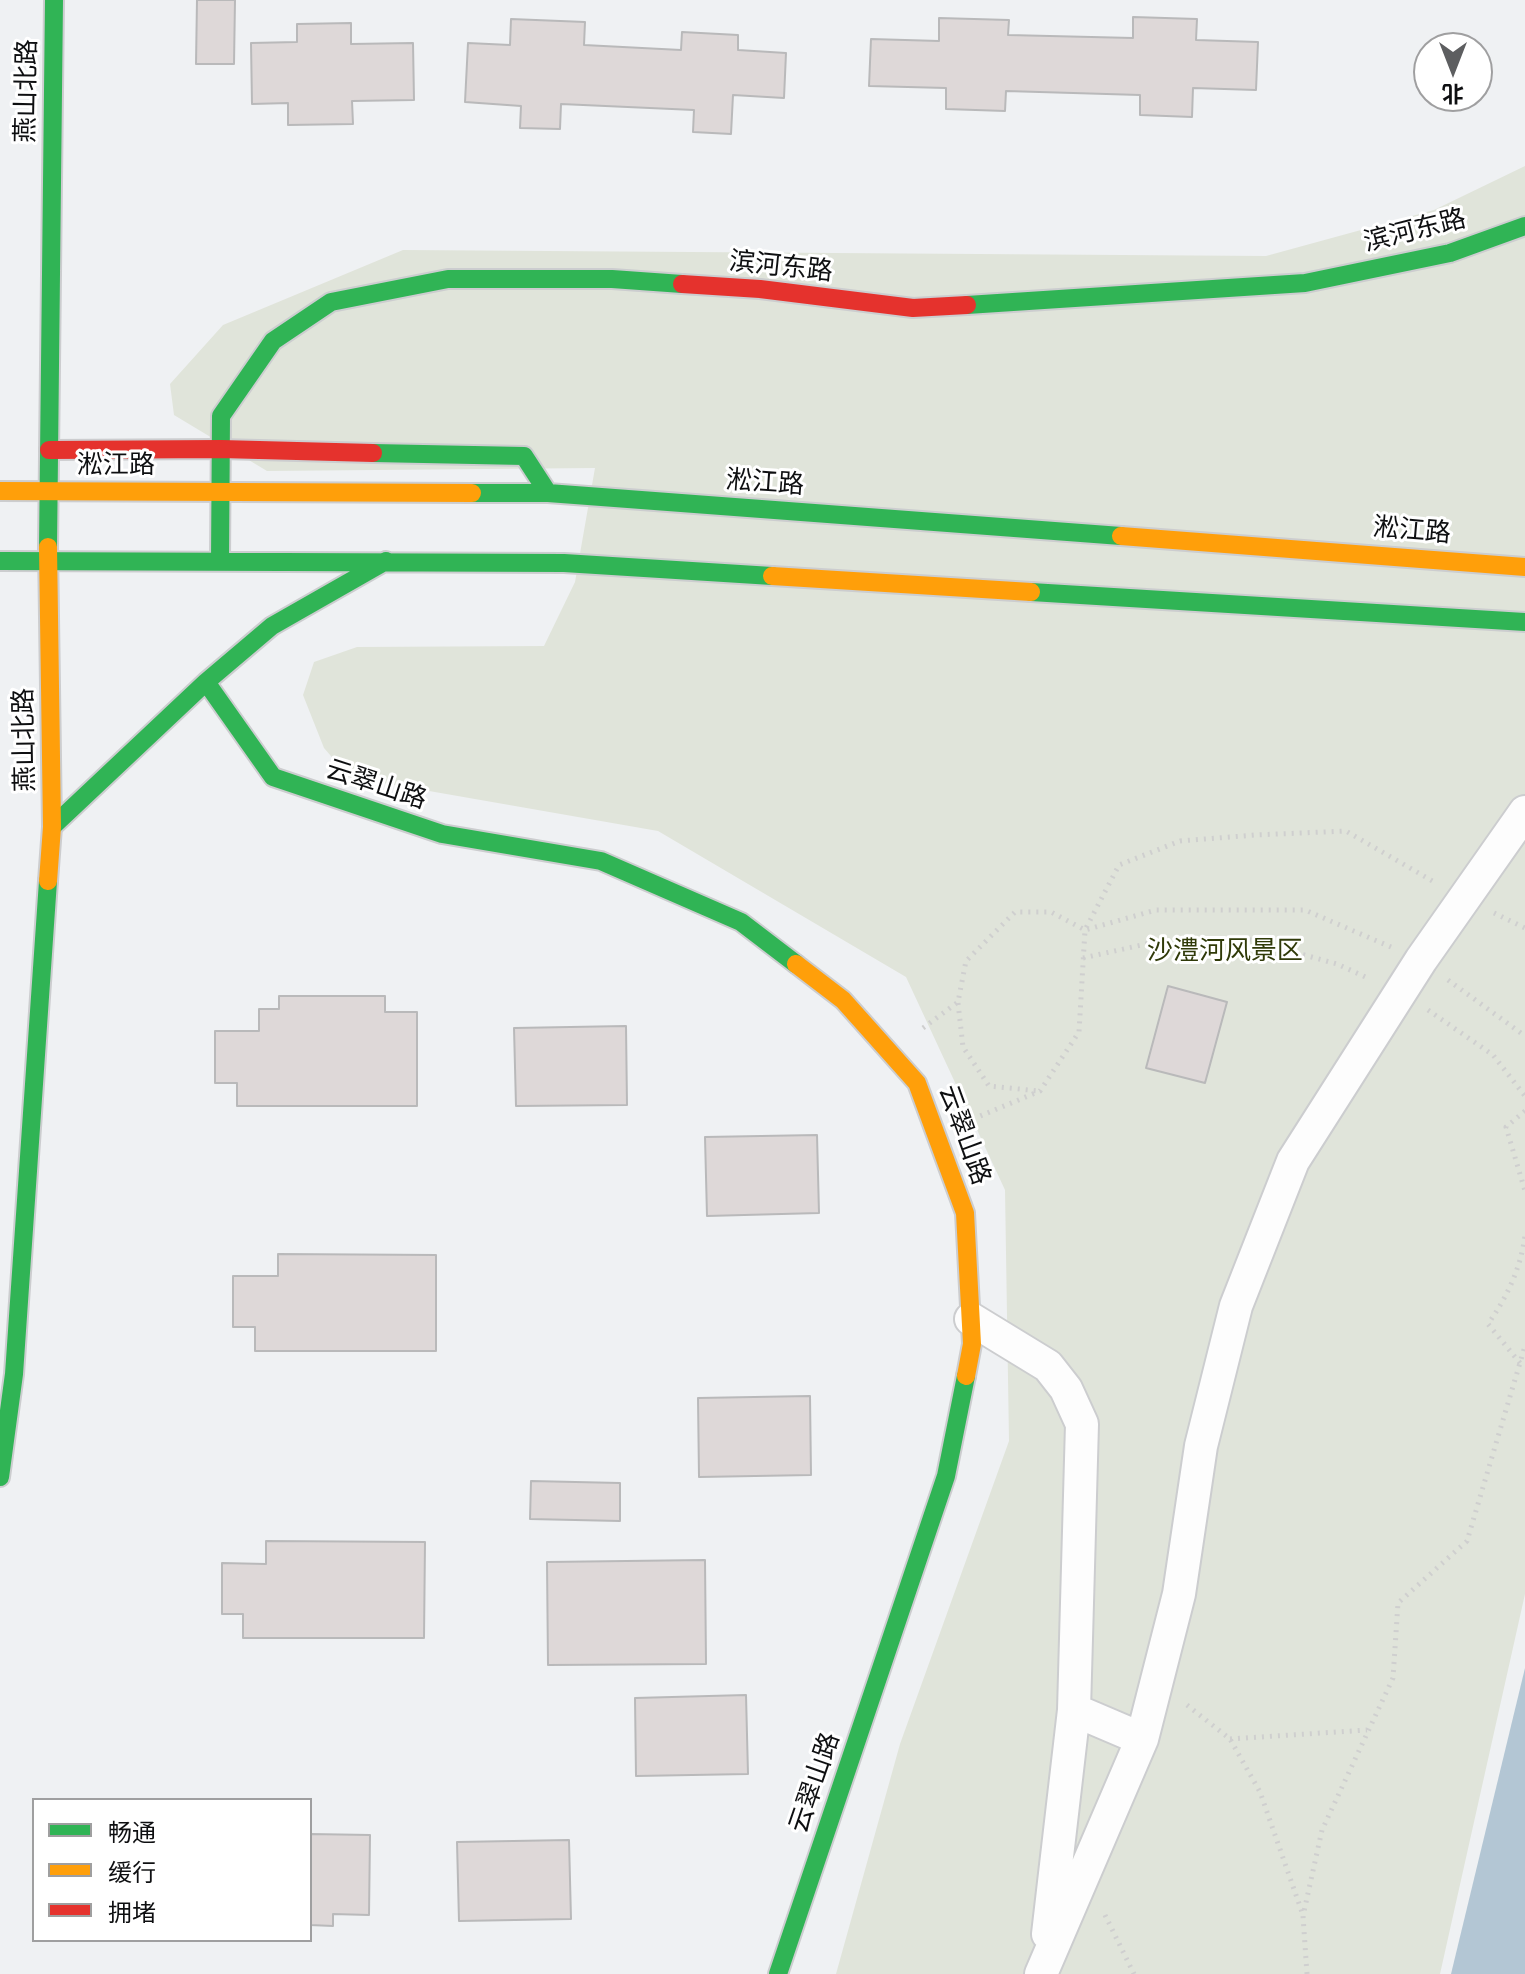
<!DOCTYPE html>
<html>
<head>
<meta charset="utf-8">
<style>
  body { margin:0 }
  #map { position:relative; width:1525px; height:1974px; overflow:hidden; background:#eff1f3; font-family:"IBM Plex Sans","Noto Sans SC",sans-serif }
  canvas { display:block }
  .legend { position:absolute; left:32px; top:1798px; width:280px; height:144px; box-sizing:border-box; background:#fff; border:2px solid #9f9fa0; margin:0; padding:10px 14px; list-style:none; font-size:24px; color:#0e0f11 }
  .legend li { display:flex; align-items:center; gap:16px; height:40px }
  .legend b { width:40px; border:2px solid #9f9fa0 }
  .north { position:absolute; left:1413px; top:32px; width:80px; height:80px; box-sizing:border-box; background:#fff; border:2px solid #9f9fa0; border-radius:50%; rotate:180deg; font-size:22px; font-weight:700; line-height:32px; text-align:center; color:#0e0f11 }
  .north::after { content:''; display:block; margin:auto; width:28px; height:36px; background:#5d5e60; clip-path:polygon(50% 0,100% 100%,50% 72%,0 100%) }
</style>
</head>
<body>
<div id="map">
<canvas width="1525" height="1974"></canvas>
<ul class="legend">
<li><b style="height:10px;background:#30b455"></b>畅通</li>
<li><b style="height:10px;background:#ff9f0a"></b>缓行</li>
<li><b style="height:10px;background:#e5322d"></b>拥堵</li>
</ul>
<div class="north">北</div>
</div>
<script>
const ctx = document.querySelector('canvas').getContext('2d');
ctx.lineJoin = 'round';
function fill(path, color) {
  ctx.fillStyle = color;
  ctx.fill(path, 'evenodd');
}
function strokePath(path, color, width, dash) {
  ctx.strokeStyle = color;
  ctx.lineWidth = width;
  ctx.lineCap = dash ? 'butt' : 'round';
  ctx.setLineDash(dash || []);
  ctx.stroke(path);
}
function drawText(font, color, halo, rows, align = 'center') {
  ctx.font = font + ' "IBM Plex Sans","Noto Sans SC",sans-serif';
  ctx.lineWidth = 6;
  ctx.setLineDash([]);
  ctx.textBaseline = 'middle';
  ctx.strokeStyle = halo;
  ctx.fillStyle = color;
  for (const [text, x, y, turn = 0] of rows) {
    ctx.save();
    ctx.translate(x, y);
    ctx.rotate((+turn || 0) * Math.PI / 180);
    ctx.textAlign = isNaN(turn) ? turn : align;
    if (halo) ctx.strokeText(text, 0, 0);
    ctx.fillText(text, 0, 0);
    ctx.restore();
  }
}
const green = new Path2D(`
  M1525 166V1594L1440 1974H836L900 1744 1009 1441 1005 1190 906 977 658 831 349 777 324 748 303 695 314 662 357 647 544 646 575 582 595 468 267 471 174 415 170 384 223 325 403 250 1266 256 1434 210Z`);
const water = new Path2D(`
  M1525 1668V1974H1451Z`);
const building = new Path2D(`
  M197 0H235L234 64H196Z
  M1133 17 1197 19 1196 40 1258 42 1256 90 1193 88 1192 117 1140 115V95L1006 91 1005 111 946 109V88L869 86 871 39 939 41V18L1009 20 1008 35 1133 38Z
  M511 19 585 22 584 45 681 50 682 32 738 35V50L786 53 784 98 733 95 731 134 693 132 694 110 561 104 560 129 520 128 521 106 465 102 468 43 510 45Z
  M351 23V44L413 43 414 100 352 101 353 124 288 125V103L252 104 251 43 297 42V24Z
  M1168 986 1227 1002 1205 1083 1146 1068Z
  M279 996H385V1012H417V1106H237V1083H215V1031H259V1009H279Z
  M626 1026 627 1105 516 1106 514 1028Z
  M817 1135 819 1213 707 1216 705 1137Z
  M278 1254 436 1255V1351H255V1327H233V1276H278Z
  M810 1396 811 1475 699 1477 698 1398Z
  M531 1481 620 1483V1521L530 1519Z
  M266 1541 425 1542 424 1638H243V1614H222V1563L266 1564Z
  M705 1560 706 1664 548 1665 547 1562Z
  M746 1695 748 1774 636 1776 635 1698Z
  M310 1834 370 1835 369 1915 333 1914V1926L310 1925Z
  M569 1840 571 1919 459 1921 457 1842Z`);
const path = new Path2D(`
  M1494 913 1525 928
  M1083 958 1155 942 1247 939 1337 964 1370 979
  M1448 980 1525 1036
  M958 1003 963 1047 989 1086 1039 1091
  M1428 1010 1493 1055 1525 1096
  M923 1028 958 1002 966 961 1015 912H1051L1085 930 1119 865 1180 841 1255 835 1346 831 1436 883
  M1525 1111 1506 1127 1525 1191
  M973 1119 1040 1091 1079 1032 1085 930 1156 910H1305L1391 947
  M1520 1363 1488 1324C1507 1297 1521 1268 1525 1235
  M1187 1705 1230 1739 1260 1792 1303 1915
  M1230 1739 1367 1730
  M1105 1915 1134 1974
  M1307 1974 1303 1916 1322 1830 1393 1678 1398 1603 1467 1541 1525 1346`);
const street = new Path2D(`
  M971 1319 1048 1366 1066 1389 1082 1424 1074 1710 1048 1934
  M1074 1710 1142 1739
  M1041 1974 1142 1739 1179 1594 1201 1446 1236 1306 1293 1161 1421 960 1525 812`);
const fast = new Path2D(`
  M967 305 1305 283 1450 253 1525 226
  M373 453 524 456 548 493
  M472 493H548L1121 536
  M48 547 54 0
  M0 561 564 563 772 576
  M220 561 221 416 273 341 331 302 448 279H612L682 284
  M1031 592 1525 622
  M206 682 273 777 442 834 601 861 741 922 796 964
  M52 827 206 682 272 626 386 561
  M0 1477 14 1374 48 881
  M778 1974 946 1476 966 1376`);
const slow = new Path2D(`
  M0 491 472 493
  M1121 536 1525 567
  M48 547 52 827 48 881
  M772 576 1031 592
  M796 964 843 1000 917 1083 965 1213 972 1344 966 1376`);
const jam = new Path2D(`
  M682 284 760 289 913 308 967 305
  M49 450 221 449 373 453`);
const streetNames = [
  ["燕山北路",27,91,-89],
  ["滨河东路",1415,231,-14],
  ["滨河东路",781,267,6],
  ["淞江路",116,465],
  ["淞江路",765,483,4],
  ["淞江路",1412,531,5],
  ["燕山北路",25,740,-91],
  ["云翠山路",376,785,18],
  ["云翠山路",964,1135,70],
  ["云翠山路",815,1783,-71]
];
const parkNames = [
  ["沙澧河风景区",1225,951]
];
fill(green, '#e0e4da');
fill(water, '#b3c6d4');
fill(building, '#ded8d8');
strokePath(building, '#b9b9ba', 2);
strokePath(street, '#cccdcf', 36);
strokePath(fast, '#cccdcf', 22);
strokePath(slow, '#cccdcf', 22);
strokePath(jam, '#cccdcf', 22);
strokePath(path, '#cfcfcf', 5, [2, 6]);
strokePath(street, '#fdfdfd', 32);
strokePath(fast, '#30b455', 18);
strokePath(slow, '#ff9f0a', 18);
strokePath(jam, '#e5322d', 18);
drawText('26px', '#0e0f11', '#fff', streetNames);
drawText('26px', '#303a09', '#fff', parkNames);
</script>
</body>
</html>
